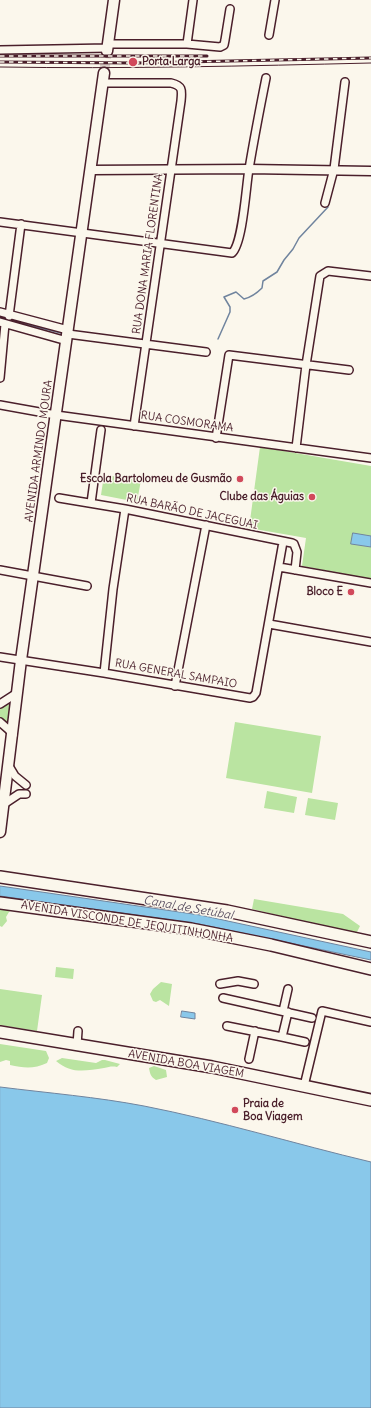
<!DOCTYPE html>
<html>
<head>
<meta charset="utf-8">
<style>
  body { margin:0 }
  canvas { display:block; background:#fbf7ec }
</style>
</head>
<body>
<canvas width="371" height="1408"></canvas>
<script>
const ctx = document.querySelector('canvas').getContext('2d');
ctx.lineJoin = 'round';
function fill(path, color) {
  ctx.fillStyle = color;
  ctx.fill(path, 'evenodd');
}
function strokePath(path, color, width, dash) {
  ctx.strokeStyle = color;
  ctx.lineWidth = width;
  ctx.lineCap = dash ? 'butt' : 'round';
  ctx.setLineDash(dash || []);
  ctx.stroke(path);
}
function drawText(font, color, halo, rows, align = 'center') {
  ctx.font = font + ' Delius,sans-serif';
  ctx.lineWidth = 3;
  ctx.setLineDash([]);
  ctx.textBaseline = 'middle';
  ctx.strokeStyle = halo;
  ctx.fillStyle = color;
  for (const [text, x, y, turn = 0] of rows) {
    ctx.save();
    ctx.translate(x, y);
    ctx.rotate((+turn || 0) * Math.PI / 180);
    ctx.textAlign = isNaN(turn) ? turn : align;
    if (halo) ctx.strokeText(text, 0, 0);
    ctx.fillText(text, 0, 0);
    ctx.restore();
  }
}
const green = new Path2D(`
  M260 447 371 466V579L302 566 306 538 249 528Z
  M104 475 141 480 137 502 101 495Z
  M13 700 10 724 0 717V706Z
  M235 722 321 736 312 793 226 778Z
  M267 791 297 797 294 813 264 808Z
  M308 798 338 803 335 820 305 815Z
  M254 899 343 914 360 926 356 934 252 909Z
  M0 904 14 908 9 912 6 917 7 921 2 927 0 926Z
  M56 967 74 969 73 979 55 977Z
  M161 982 172 984 169 1006 160 1000 156 1002 153 1001 150 994 153 989Z
  M0 989 42 995 37 1031 0 1025Z
  M0 1044 46 1051 49 1058 47 1063C34 1069 24 1068 10 1065V1061L6 1060 0 1062Z
  M62 1058 96 1063 102 1060H105L120 1064 117 1067C112 1066 109 1067 104 1068 85 1071 71 1074 56 1061Z
  M154 1066 166 1070 167 1077 156 1080C151 1077 150 1074 149 1068Z`);
const water = new Path2D(`
  M353 533 371 536V547L351 544Z
  M0 886 200 915 371 952V960L199 924 0 896Z
  M182 1011 195 1013V1019L181 1017Z
  M0 1087C48 1093 97 1097 144 1106 221 1121 295 1144 371 1162V1408H0Z`);
const stream = new Path2D(`
  M0 318 61 333
  M218 339 230 312V307L224 297 236 292 244 299C252 297 257 293 262 288L263 281 277 272 284 260 293 249 299 238 328 207`);
const secondaryTunnel = new Path2D(`
  M104 73 107 51`);
const minor = new Path2D(`
  M269 35 275 0
  M108 44H187L220 47 224 45 225 40 230 9
  M187 44 193 0
  M0 50 108 48
  M103 83H171C183 86 182 90 181 101L134 426
  M325 203 334 169 345 82
  M0 222 232 253C243 243 246 186 249 169 254 139 260 108 266 78
  M0 312 68 330
  M9 316 21 224
  M0 322 67 341
  M68 334 206 352
  M0 378 5 324
  M0 405 56 415 371 458
  M216 438 229 355 349 370
  M296 448 306 365 320 276 328 271 371 276
  M59 498 125 509 292 543 294 544 297 552 295 570
  M91 503 101 430
  M279 567 371 583
  M0 570 87 586
  M269 624 371 642
  M0 657 104 673 250 698 253 697 256 693 283 542
  M104 673 113 589 125 509
  M175 686 206 525
  M0 704 17 693
  M0 722 9 730 13 735
  M9 766 15 776 26 785
  M4 804 19 794H26
  M220 984 238 981 254 984
  M223 998 312 1018
  M283 1011 288 989
  M288 1012 282 1037 305 1042
  M227 1026 282 1037
  M77 1045 78 1031
  M249 1059 255 1031
  M304 1086 322 1011 371 1022`);
const tertiary = new Path2D(`
  M91 170 249 169 371 171`);
const secondary = new Path2D(`
  M107 51 114 0
  M0 832 21 660 104 73`);
const primary = new Path2D(`
  M0 877 227 911 371 942
  M0 903 191 929 271 945 371 969
  M0 1032 212 1067 371 1100`);
const tram = new Path2D(`
  M0 67C124 69 247 66 371 63`);
const rail = new Path2D(`
  M0 56H207
  M0 62 136 63 371 58`);
const markers = [
  [133,62,5,"#d1495b"],
  [240,479,4,"#d1495b"],
  [312,497,4,"#d1495b"],
  [351,592,4,"#d1495b"],
  [235,1110,4,"#d1495b"]
];
const poiNames = [
  ["Porta Larga",142,62,"left"],
  ["Escola Bartolomeu de Gusmão",232,479],
  ["Clube das Águias",304,497],
  ["Bloco E",343,592],
  ["Praia de",243,1104,"left"],
  ["Boa Viagem",243,1117,"left"]
];
const streetNames = [
  ["RUA DONA MARIA FLORENTINA",148,254,-82],
  ["RUA COSMORAMA",187,422,8],
  ["AVENIDA ARMINDO MOURA",39,451,-82],
  ["RUA BARÃO DE JACEGUAI",192,512,12],
  ["RUA GENERAL SAMPAIO",176,674,10],
  ["AVENIDA VISCONDE DE JEQUITINHONHA",127,922,9],
  ["AVENIDA BOA VIAGEM",186,1064,10]
];
const waterNames = [
  ["Canal de Setúbal",188,908,10]
];
fill(green, '#bae4a1');
fill(water, '#89c8ea');
strokePath(water, '#70849e', 1);
strokePath(stream, '#70849e', 1.5);
strokePath(secondaryTunnel, '#d8ccc5', 10, [10, 5]);
strokePath(minor, '#4a1f2b', 10);
strokePath(tertiary, '#4a1f2b', 11);
strokePath(secondary, '#4a1f2b', 13);
strokePath(primary, '#4a1f2b', 14);
strokePath(minor, '#fbf7ec', 7);
strokePath(tertiary, '#fbf7ec', 8);
strokePath(secondary, '#fbf7ec', 10);
strokePath(primary, '#fbf7ec', 11);
strokePath(tram, '#4a1f2b', 1);
strokePath(rail, '#4a1f2b', 3);
strokePath(rail, '#fbf7ec', 1.5, [4.5]);
for (const [x, y, r, color] of markers) {
  const dot = new Path2D();
  dot.arc(x, y, r, 0, 2 * Math.PI);
  ctx.fillStyle = color;
  ctx.fill(dot);
  strokePath(dot, '#fbf7ec', 1.5);
}
drawText('bold 11px', '#4a1f2b', '#fbf7ec', poiNames, 'right');
drawText('11px', '#4a1f2b', '#fbf7ec', streetNames);
drawText('italic 12px', '#5d5264', '#fbf7ec', waterNames);
</script>
</body>
</html>
